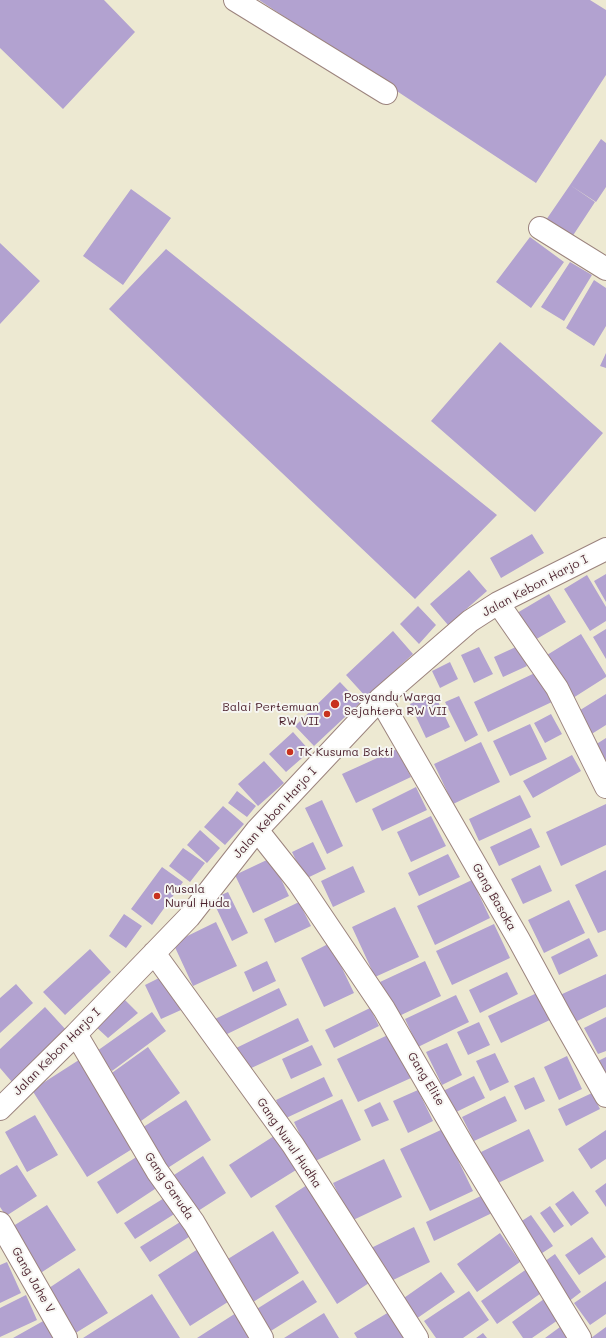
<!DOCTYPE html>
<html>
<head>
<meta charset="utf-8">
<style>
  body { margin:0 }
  canvas { display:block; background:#ede9d2 }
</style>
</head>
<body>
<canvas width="606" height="1338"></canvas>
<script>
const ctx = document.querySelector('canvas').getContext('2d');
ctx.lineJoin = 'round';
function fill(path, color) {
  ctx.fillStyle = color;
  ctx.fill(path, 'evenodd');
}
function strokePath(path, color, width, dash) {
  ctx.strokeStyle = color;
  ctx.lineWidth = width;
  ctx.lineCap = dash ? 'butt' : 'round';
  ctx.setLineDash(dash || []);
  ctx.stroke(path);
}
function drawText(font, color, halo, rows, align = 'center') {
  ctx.font = font + ' Mali,sans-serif';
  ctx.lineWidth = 4;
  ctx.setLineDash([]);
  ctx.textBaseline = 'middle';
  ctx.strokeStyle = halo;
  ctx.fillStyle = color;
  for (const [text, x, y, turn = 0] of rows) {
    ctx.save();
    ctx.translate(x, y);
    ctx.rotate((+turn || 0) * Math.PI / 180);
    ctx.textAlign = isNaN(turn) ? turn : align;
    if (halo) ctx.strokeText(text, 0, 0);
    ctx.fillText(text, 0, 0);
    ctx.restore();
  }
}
const building = new Path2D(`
  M0 0H104L135 32 63 109 0 48Z
  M259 0H590L606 10V75L536 183Z
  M601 139 606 143V187L596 202 570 185Z
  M570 185 595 202 572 237 546 220Z
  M131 189 171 218 123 285 83 256Z
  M530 237 564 262 531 308 496 282Z
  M0 243 40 281 0 324Z
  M166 249 497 515 415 599 109 309Z
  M570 262 592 275 564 321 541 307Z
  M594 280 606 288V326L594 346 566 328Z
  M500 342 603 433 535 512 431 421Z
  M606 353V368L600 366Z
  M532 534 544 553 501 578 490 558Z
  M469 570 487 591 448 625 430 604Z
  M606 574V602L594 581Z
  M587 575 606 607V621L590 631 564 589Z
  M549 594 566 622 533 641 517 613Z
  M418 606 436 625 419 644 400 624Z
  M606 629V659L593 637Z
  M393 631 413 654 366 697 346 675Z
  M581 634 606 675V677L573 698 547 655Z
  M518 646 527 666 503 677 494 657Z
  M479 647 493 674 474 683 461 655Z
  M450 662 458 679 440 688 432 671Z
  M539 671 554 701 488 732 474 702Z
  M340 682 360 703 314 746 295 726Z
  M434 693 450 727 426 738 410 704Z
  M606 694V725L590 735 577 712Z
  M459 696 478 735 465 742 445 702Z
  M551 714 562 734 545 743 534 723Z
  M530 724 547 759 510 776 493 741Z
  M293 732 310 751 286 772 269 754Z
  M606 738V759L605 760 595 745Z
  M481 742 500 782 453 804 434 764Z
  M397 749 411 777 356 803 342 774Z
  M572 755 581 771 533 798 523 781Z
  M264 761 284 783 258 806 238 784Z
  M416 787 427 810 382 831 372 809Z
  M237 791 256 806 247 817 228 803Z
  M520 795 531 817 479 841 469 819Z
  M322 800 343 846 327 854 305 808Z
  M606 804V845L561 866 546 832Z
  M223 806 244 824 225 845 204 827Z
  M431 816 446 846 411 862 397 832Z
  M531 828 540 847 499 866 490 847Z
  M200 830 220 848 207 863 187 845Z
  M313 842 326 869 305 879 292 852Z
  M183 848 205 863 190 882 169 866Z
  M448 854 460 877 419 896 408 873Z
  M271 858 289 896 253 913 235 875Z
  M540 865 552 891 523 904 511 879Z
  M353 866 365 892 333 907 321 881Z
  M162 867 183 882 152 925 131 909Z
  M606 870V930L598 933 575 885Z
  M472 880 490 918 435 945 417 906Z
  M228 892 248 933 232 941 212 899Z
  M569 900 585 933 544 953 528 920Z
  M299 902 311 926 275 943 264 919Z
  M395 907 419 957 375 977 352 927Z
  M124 914 142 926 126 948 109 936Z
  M216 922 237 966 193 986 173 943Z
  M494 924 510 958 452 985 436 951Z
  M589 938 598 956 559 975 551 957Z
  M330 943 354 993 324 1007 301 958Z
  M90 949 111 972 65 1015 43 992Z
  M267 961 276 981 253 992 244 972Z
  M425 961 441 996 397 1017 380 982Z
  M507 972 518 994 480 1013 469 990Z
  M606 974V1007L573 1023 560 995Z
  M165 975 181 1010 161 1019 145 985Z
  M16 984 33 1003 0 1033V998Z
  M279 988 287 1005 223 1036 215 1019Z
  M539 992 552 1019 501 1043 488 1016Z
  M456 995 469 1022 418 1047 405 1019Z
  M123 998 138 1013 108 1038 95 1026Z
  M45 1007 67 1031 12 1082 0 1068V1049Z
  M370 1008 379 1026 334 1048 325 1030Z
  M152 1012 166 1031 112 1071 97 1051Z
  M606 1017V1051L598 1054 584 1028Z
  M298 1018 309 1041 245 1071 234 1049Z
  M479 1022 490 1045 468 1055 457 1032Z
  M390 1034 411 1078 358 1102 337 1059Z
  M447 1043 462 1075 442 1085 426 1052Z
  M312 1045 322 1065 291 1079 282 1059Z
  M148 1047 180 1093 141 1121 109 1075Z
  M495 1053 509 1082 490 1091 476 1061Z
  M567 1056 582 1089 559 1100 544 1067Z
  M606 1057V1078L598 1061Z
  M82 1058 137 1146 87 1177 32 1090Z
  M474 1076 485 1098 454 1113 443 1091Z
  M324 1077 333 1096 284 1119 276 1100Z
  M534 1077 545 1101 525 1110 514 1086Z
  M418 1090 433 1121 408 1133 393 1101Z
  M592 1093 600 1109 566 1126 558 1109Z
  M505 1096 517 1121 474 1141 462 1117Z
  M342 1099 361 1140 313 1162 294 1122Z
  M186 1100 211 1140 163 1171 137 1131Z
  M380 1102 389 1120 372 1127 364 1110Z
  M35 1115 58 1155 27 1172 5 1132Z
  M443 1129 473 1191 430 1211 400 1149Z
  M529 1129 544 1161 496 1184 481 1152Z
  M606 1130V1159L591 1169 578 1149Z
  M274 1136 296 1170 251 1198 229 1165Z
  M138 1156 158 1187 117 1214 97 1182Z
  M203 1156 226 1193 198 1211 174 1175Z
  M384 1159 402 1197 351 1221 333 1183Z
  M17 1165 37 1196 6 1216 0 1207V1175Z
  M606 1183V1207L595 1191Z
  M307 1185 369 1283 337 1304 275 1206Z
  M573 1191 589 1213 571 1226 555 1204Z
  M169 1195 179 1211 135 1239 124 1223Z
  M483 1195 492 1213 434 1241 426 1222Z
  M47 1205 76 1250 39 1274 10 1228Z
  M550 1206 564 1226 554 1233 540 1213Z
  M531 1215 553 1246 536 1257 514 1226Z
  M185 1219 195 1233 150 1262 140 1247Z
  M414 1227 430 1262 387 1283 371 1248Z
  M273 1231 299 1273 250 1304 223 1262Z
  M500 1233 520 1262 477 1292 457 1264Z
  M592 1237 606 1257 579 1275 565 1255Z
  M198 1249 231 1300 190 1326 158 1275Z
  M555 1254 581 1292 568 1302 541 1264Z
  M7 1262 21 1293 0 1303V1265Z
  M531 1266 547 1289 497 1324 481 1301Z
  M79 1268 108 1313 74 1334 46 1290Z
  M441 1272 455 1292 416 1319 401 1300Z
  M303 1280 317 1302 266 1334 252 1312Z
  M606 1281V1314L590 1325 574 1303Z
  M469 1291 489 1320 463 1338H436L424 1321Z
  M152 1294 180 1338H83Z
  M26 1295 37 1320 0 1337V1308Z
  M544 1299 558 1320 532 1338H523L512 1322Z
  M389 1312 406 1338H357L354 1333Z
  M236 1313 252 1338H197Z
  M324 1313 339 1338H284Z
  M45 1320 55 1338H13Z
  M560 1327 567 1338H545Z
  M606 1327V1338H591Z
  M483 1333 487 1338H476Z`);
const minor = new Path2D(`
  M235 0 386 93
  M540 228 606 269
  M498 603 557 688 606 787
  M380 699 519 940 561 1017 606 1096
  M257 830 299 883 384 1009 464 1147 580 1338
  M154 953 293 1145 417 1338
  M76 1034 157 1171 194 1223 262 1338
  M0 1109 76 1034 189 917 257 830 380 699 470 621 498 603 606 549
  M0 1223 66 1338`);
const markers = [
  [335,704,5,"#c8321e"],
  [327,714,4,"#c8321e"],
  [290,752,4,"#c8321e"],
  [157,896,4,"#c8321e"]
];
const streetNames = [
  ["Jalan Kebon Harjo I",535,586,-28],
  ["Jalan Kebon Harjo I",275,813,-48],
  ["Gang Basoka",494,897,60],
  ["Jalan Kebon Harjo I",57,1052,-45],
  ["Gang Elite",426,1079,59],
  ["Gang Nurul Hudha",289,1143,56],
  ["Gang Garuda",169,1186,56],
  ["Gang Jahe V",33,1280,60]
];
const poiNames = [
  ["Posyandu Warga",344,697],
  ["Sejahtera RW VII",344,711],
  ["Balai Pertemuan",319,707,"right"],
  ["RW VII",319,721,"right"],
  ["TK Kusuma Bakti",298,752],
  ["Musala",165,889],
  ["Nurul Huda",165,903]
];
fill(building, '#b2a2d0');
strokePath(minor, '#9c847e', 24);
strokePath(minor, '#fff', 22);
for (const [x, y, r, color] of markers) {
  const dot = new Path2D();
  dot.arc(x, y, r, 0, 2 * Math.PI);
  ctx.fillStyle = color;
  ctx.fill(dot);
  strokePath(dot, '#f6f6f2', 1.5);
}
drawText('12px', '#4a1f2b', '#f6f6f2', streetNames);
drawText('12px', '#4a1f2b', '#f6f6f2', poiNames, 'left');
</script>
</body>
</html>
